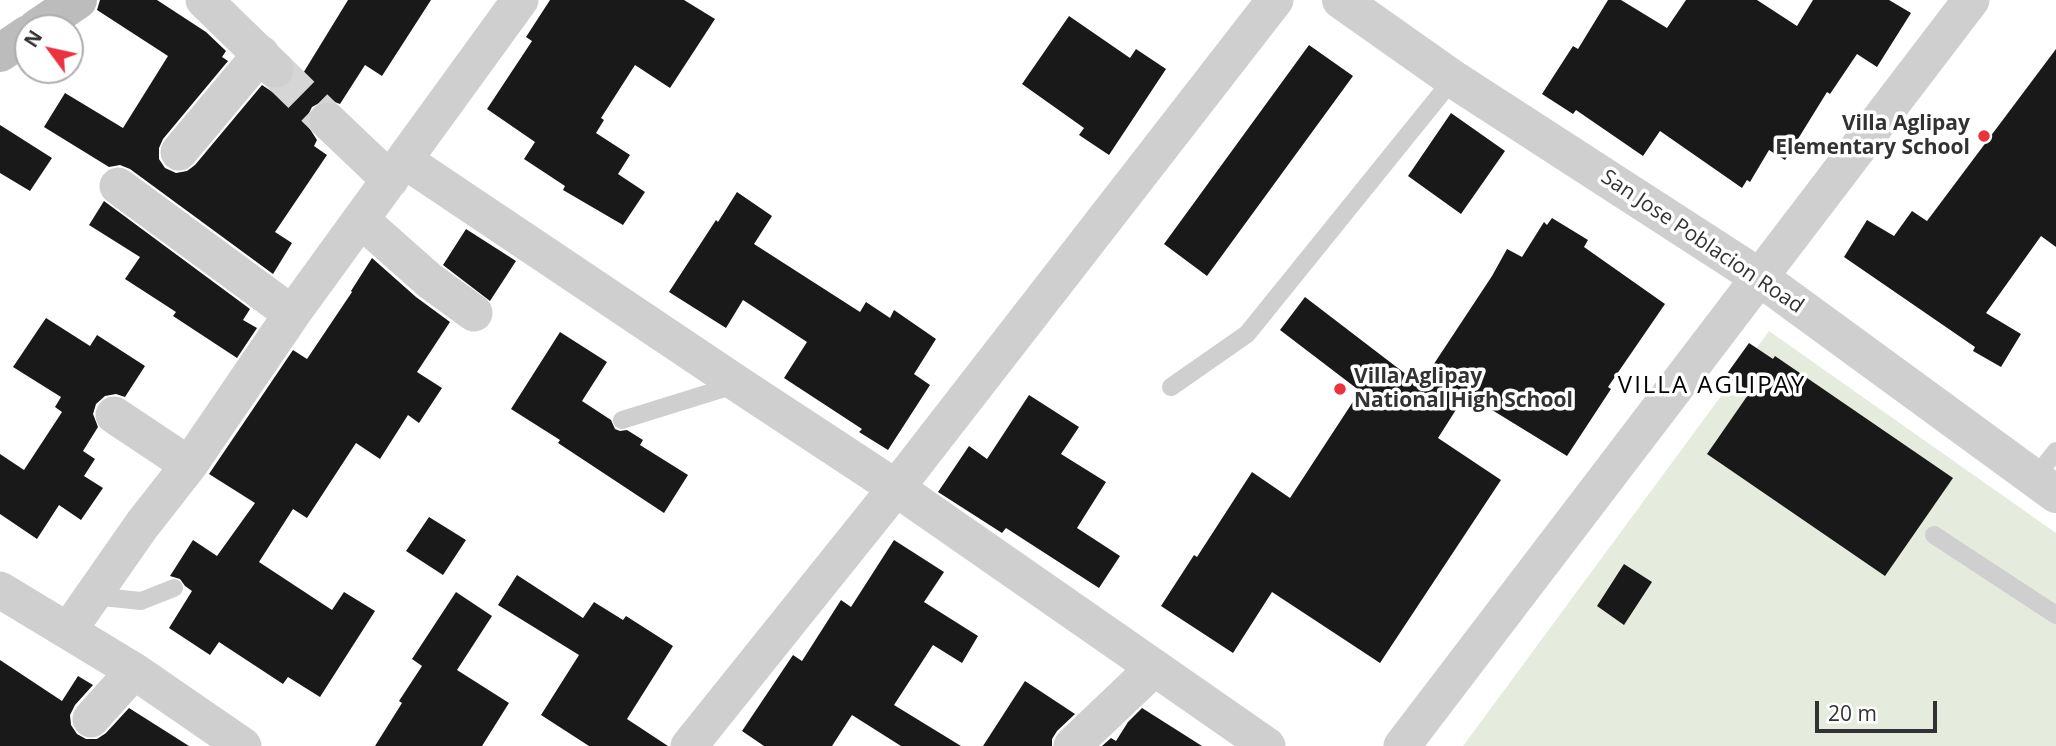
<!DOCTYPE html>
<html>
<head>
<meta charset="utf-8">
<style>
  body { margin:0 }
  #map { position:relative; width:2056px; height:746px; overflow:hidden; background:#fff; font-family:"Open Sans",sans-serif }
  canvas { display:block }
  .north { position:absolute; left:14px; top:14px; width:70px; height:70px; box-sizing:border-box; background:#fff; border:2px solid #adadad; border-radius:50%; rotate:303deg; font-size:19px; font-weight:700; line-height:28px; text-align:center; color:#323232 }
  .north::after { content:''; display:block; margin:auto; width:24px; height:32px; background:#eb333f; clip-path:polygon(50% 0,100% 100%,50% 72%,0 100%) }
  .scale { position:absolute; left:1815px; top:701px; width:122px; height:32px; box-sizing:border-box; border:4px solid #323232; border-top:0; padding-left:9px; font-size:21px; line-height:24px; white-space:nowrap; color:#323232; -webkit-text-stroke:5px #fff; paint-order:stroke }
</style>
</head>
<body>
<div id="map">
<canvas width="2056" height="746"></canvas>
<div class="north">N</div>
<div class="scale">20 m</div>
</div>
<script>
const ctx = document.querySelector('canvas').getContext('2d');
ctx.lineJoin = 'round';
function fill(path, color) {
  ctx.fillStyle = color;
  ctx.fill(path, 'evenodd');
}
function strokePath(path, color, width, dash) {
  ctx.strokeStyle = color;
  ctx.lineWidth = width;
  ctx.lineCap = dash ? 'butt' : 'round';
  ctx.setLineDash(dash || []);
  ctx.stroke(path);
}
function drawText(font, color, halo, rows, align = 'center') {
  ctx.font = font + ' "Open Sans",sans-serif';
  ctx.lineWidth = 7;
  ctx.setLineDash([]);
  ctx.textBaseline = 'middle';
  ctx.strokeStyle = halo;
  ctx.fillStyle = color;
  for (const [text, x, y, turn = 0] of rows) {
    ctx.save();
    ctx.translate(x, y);
    ctx.rotate((+turn || 0) * Math.PI / 180);
    ctx.textAlign = isNaN(turn) ? turn : align;
    if (halo) ctx.strokeText(text, 0, 0);
    ctx.fillText(text, 0, 0);
    ctx.restore();
  }
}
const green = new Path2D(`
  M1769 331 2056 533V746H1463Z`);
const building = new Path2D(`
  M100 0H157L206 32 226 51 222 57 228 61 163 139 159 148V159L165 168 176 173 187 171 195 165 262 85 286 101 348 0H431L382 76 365 65 340 104 332 101H323L312 107 308 115V126L317 140 314 146 327 155 275 232 292 243 273 274 130 169 120 165 109 167 44 127 65 93 123 128 168 56 97 10Z
  M550 0H684L715 19 670 88 635 65 601 118 604 120 596 133 630 155 618 174 645 192 623 225 563 190 565 186 524 159 535 142 487 109 532 41 526 37Z
  M1608 0H1621L1667 28 1686 0H1757L1797 26 1813 0H1889L1911 13 1877 67 1857 54 1830 94 1827 92 1785 160 1769 150 1750 182 1747 180 1742 188 1660 131 1643 156 1576 110 1573 114 1542 94 1573 46 1578 49Z
  M1069 16 1130 58 1136 49 1166 69 1109 155 1079 135 1084 128 1022 84Z
  M1309 45 1353 76 1207 276 1164 244Z
  M2056 49V247L2041 236 1986 313 2021 334 2001 367 1973 351 1975 347 1844 257 1867 220 1894 236 1912 211 1927 221Z
  M1451 113 1505 151 1461 214 1408 176Z
  M0 125 52 158 30 191 0 173Z
  M737 192 772 216 754 244 860 312 866 302 890 318 894 310 936 339 914 374 930 385 888 450 859 432 862 429 784 378 807 342 743 300 726 328 669 292 716 220 718 222Z
  M104 201 250 309 243 320 257 328 237 358 173 316 176 312 125 279 140 257 89 225Z
  M1552 218 1588 240 1584 247 1665 304 1608 387 1611 389 1567 456 1466 394 1438 438 1501 480 1380 663 1272 592 1233 653 1161 606 1194 555 1197 557 1252 472 1290 498 1360 391 1280 330 1305 297 1420 385 1492 276 1507 249 1522 257 1544 222 1547 225Z
  M466 229 516 261 490 301 443 265Z
  M372 258 416 297 450 322 417 372 442 388 419 423 408 415 380 459 356 443 307 518 293 509 259 562 332 610 344 592 375 611 320 697 288 677 283 684 219 642 210 655 169 628 192 591 185 586 180 579 170 576 193 540 217 556 255 503 209 474 293 350 307 359 352 292 351 291Z
  M46 318 90 346 97 335 145 366 125 397 116 394 105 396 96 404 93 414 98 427 83 451 95 459 84 476 103 488 81 520 59 505 37 539 0 514V454L24 470 62 412 55 407 61 397 13 367Z
  M560 332 607 362 582 401 611 420 615 429 620 431 627 430 643 440 640 445 688 475 664 513 558 443 560 440 511 409Z
  M1749 343 1773 359 1775 356 1953 478 1885 576 1707 454 1750 392 1726 375Z
  M1029 395 1079 427 1061 454 1106 482 1077 528 1120 556 1099 588 1006 528 1002 533 938 492 969 446 987 459Z
  M429 517 466 540 443 575 406 551Z
  M894 540 944 572 924 602 978 636 962 663 933 645 894 705 961 746H901L852 715 832 746H764L742 731 793 655 802 661 841 600 851 607Z
  M1624 564 1652 582 1624 625 1597 606Z
  M517 575 583 618 594 602 623 620 626 616 673 646 627 719 668 746H589L541 715 579 655 498 605Z
  M456 592 492 616 457 670 509 703 482 746H375L402 703 399 701 422 666 412 659Z
  M0 660 62 701 78 676 93 685 75 705 70 715 71 725 77 734 86 739H97L106 733 129 708 189 746H0Z
  M1025 681 1075 714 1057 731 1052 739V746H983Z
  M1142 708 1202 746H1102L1111 738 1116 741 1128 722Z`);
const minorTunnel = new Path2D(`
  M275 69 328 121`);
const service = new Path2D(`
  M1171 387 1247 334 1453 79
  M622 420 738 384
  M2034 479 2056 451
  M1934 535 2056 615
  M93 596 141 601 174 588`);
const minor = new Path2D(`
  M204 0 275 69
  M328 121 390 180
  M179 152 261 54
  M404 160 738 384 896 488 1267 746
  M118 186 292 314
  M361 220 430 281 474 313
  M114 415 189 465
  M0 590 68 631
  M91 719 134 671
  M243 746 134 671 68 631 142 525 189 465 292 314 520 0
  M689 746 896 488 1275 0
  M1072 746 1154 668
  M1402 746 1971 0`);
const tertiary = new Path2D(`
  M1341 0 1453 79 1759 277 2056 494`);
const secondary = new Path2D(`
  M37 28 78 0
  M0 53 28 34`);
const markers = [
  [1984,136,7,"#eb333f"],
  [1340,389,7,"#eb333f"]
];
const poiNames = [
  ["Villa Aglipay",1970,124],
  ["Elementary School",1970,148],
  ["Villa Aglipay",1354,377,"left"],
  ["National High School",1354,401,"left"]
];
const streetNames = [
  ["San Jose Poblacion Road",1702,242,34]
];
const quarterNames = [
  ["VILLA AGLIPAY",1712,386]
];
fill(green, '#e5ecde');
fill(building, '#191919');
strokePath(minorTunnel, '#d6d6d6', 37, [37, 18]);
strokePath(service, '#cfcfcf', 18);
strokePath(minor, '#cfcfcf', 37);
strokePath(tertiary, '#cfcfcf', 38);
strokePath(secondary, '#bcbcbc', 38);
for (const [x, y, r, color] of markers) {
  const dot = new Path2D();
  dot.arc(x, y, r, 0, 2 * Math.PI);
  ctx.fillStyle = color;
  ctx.fill(dot);
  strokePath(dot, '#fff', 2.5);
}
drawText('bold 21px', '#323232', '#fff', poiNames, 'right');
drawText('21px', '#323232', '#fff', streetNames);
ctx.letterSpacing = '2px';
drawText('24px', '#000', '#fff', quarterNames);
ctx.letterSpacing = '0px';
</script>
</body>
</html>
